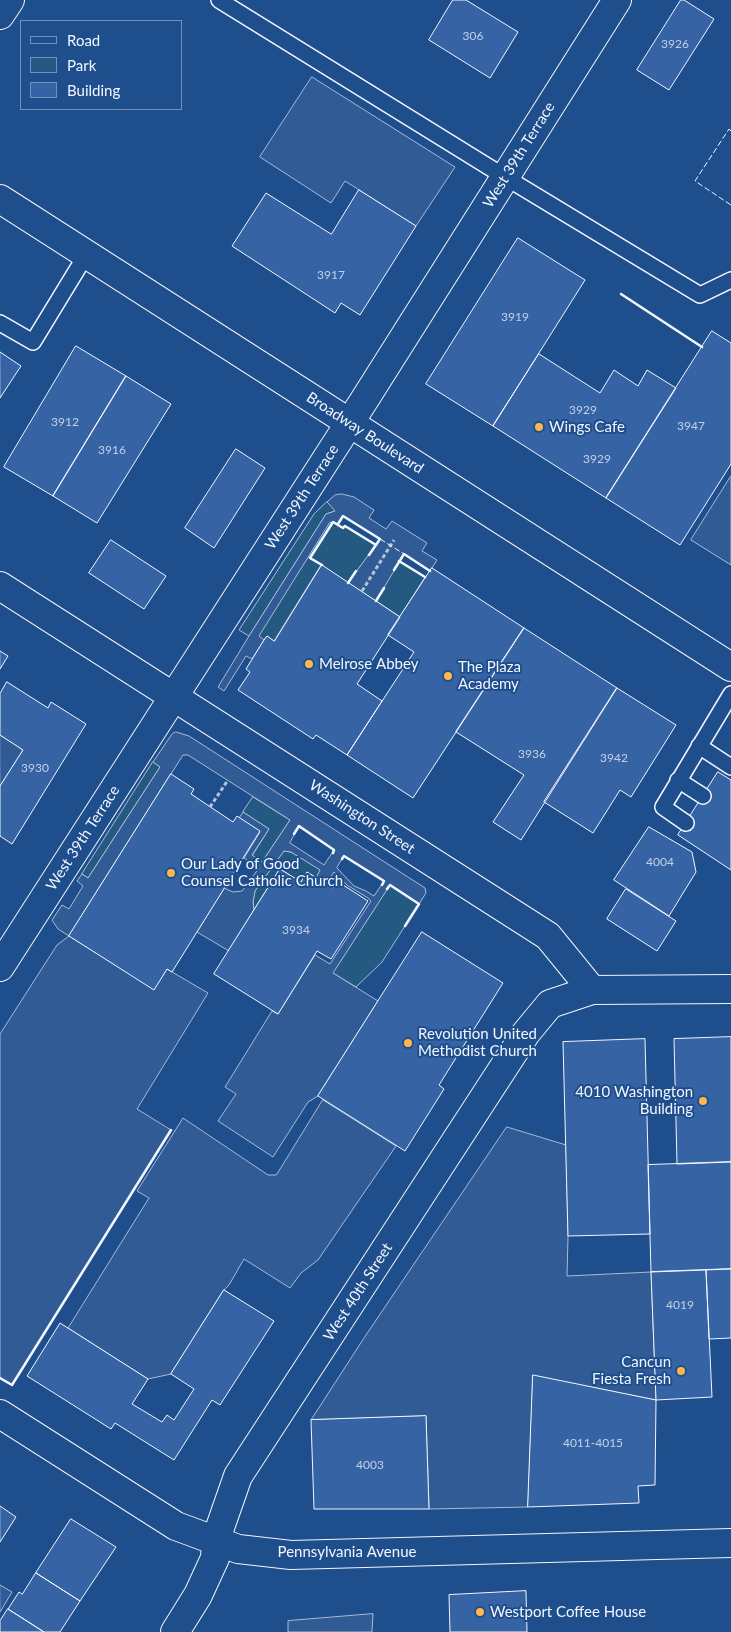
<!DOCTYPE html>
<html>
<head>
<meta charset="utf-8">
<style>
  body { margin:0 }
  #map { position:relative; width:731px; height:1632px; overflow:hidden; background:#1f4e8c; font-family:Lato,sans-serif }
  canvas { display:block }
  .legend { position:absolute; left:20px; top:20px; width:162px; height:90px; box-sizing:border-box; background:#1f4e8c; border:1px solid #7391ba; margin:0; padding:6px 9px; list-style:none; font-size:15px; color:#f2f6ff }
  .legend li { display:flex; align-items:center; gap:10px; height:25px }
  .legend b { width:25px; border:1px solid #7391ba }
</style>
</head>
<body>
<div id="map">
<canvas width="731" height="1632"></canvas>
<ul class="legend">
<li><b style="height:6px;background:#1f4e8c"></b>Road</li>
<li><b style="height:14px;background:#245a82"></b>Park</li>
<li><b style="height:14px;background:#3563a3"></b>Building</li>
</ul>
</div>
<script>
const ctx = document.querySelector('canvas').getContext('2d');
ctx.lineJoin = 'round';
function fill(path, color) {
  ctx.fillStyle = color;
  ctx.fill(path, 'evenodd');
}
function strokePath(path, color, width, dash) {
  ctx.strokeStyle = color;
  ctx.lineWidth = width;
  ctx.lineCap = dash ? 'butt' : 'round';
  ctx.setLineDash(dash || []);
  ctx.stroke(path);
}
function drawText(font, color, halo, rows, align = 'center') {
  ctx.font = font + ' Lato,sans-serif';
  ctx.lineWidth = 4;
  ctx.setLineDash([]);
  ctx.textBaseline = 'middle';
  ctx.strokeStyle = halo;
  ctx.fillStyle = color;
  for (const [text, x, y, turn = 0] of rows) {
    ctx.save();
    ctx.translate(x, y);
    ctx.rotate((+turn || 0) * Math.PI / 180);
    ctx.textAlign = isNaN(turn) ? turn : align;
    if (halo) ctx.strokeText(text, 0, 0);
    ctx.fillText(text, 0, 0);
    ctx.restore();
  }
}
const green = new Path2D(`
  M327 502 336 511 326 514 249 636 239 630 314 514Z
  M330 522H333L343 528 345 526 376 545 348 583 321 565 274 641 267 636 264 640 258 636Z
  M399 561 425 577 400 617 376 601Z
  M153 762 160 767 88 878 82 874Z
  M253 797 290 820 262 862 252 856 269 829 243 812Z
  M284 851 291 852 321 870 316 878 307 872 301 882 280 869 254 910 253 902 255 891Z
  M390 885 419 904 382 962 356 987 333 973Z`);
const parking = new Path2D(`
  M312 77 455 167 416 226 345 181 331 203 260 157Z
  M731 476V565L691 540Z
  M342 494 354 497 374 510 369 518 386 529 392 521 427 543 422 551 437 560 430 571 404 554 376 601 348 583 380 539 343 516 338 524 334 522 333 523 330 522 259 636 264 640 252 659 246 656 224 691 218 687 249 636 326 514 335 511 327 502 335 495Z
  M176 732 189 736 425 888 426 893 419 904 390 885 333 973 378 1001 318 1096 308 1102 273 1157 218 1121 236 1094 225 1087 272 1011 278 1014 315 955 330 964 371 901 368 898 347 885 334 872 326 884 316 878 320 870 291 852 284 851 255 891 253 902 254 910 229 951 197 932 224 888 233 892 242 891 259 868 244 858 260 832 239 818 243 812 269 829 252 855 262 862 290 820 188 755H183L69 936 154 989 167 969 208 993 137 1109 171 1130 12 1385 0 1378V1034L57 945 69 936 58 929 52 920 62 905 69 909 83 886 77 881 82 874 88 878 160 767 153 762 172 734ZM299 827 334 850 324 865 290 843ZM344 856 384 881 374 896 366 891 354 886 337 868Z
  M0 735 23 750 0 786Z
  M323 1100 396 1146 318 1260 301 1273 290 1288 244 1259 229 1285 224 1290 171 1374 148 1379 68 1328 149 1198 137 1191 183 1118 268 1175H276Z
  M507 1127 566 1145 568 1236 567 1276 651 1272 656 1400 533 1376 528 1507 429 1509 426 1416 311 1420 364 1338Z
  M0 1585 12 1592 0 1612Z
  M373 1614 372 1632H288V1621Z`);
const building = new Path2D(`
  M453 0H466L518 32 490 78 429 40Z
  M681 0H684L714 19 669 90 637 70Z
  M359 190 416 226 360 315 341 303 335 313 232 246 266 193 331 234Z
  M518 238 585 280 493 426 426 384Z
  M712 331 731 343V464L680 545 606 498Z
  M76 346 126 376 53 496 4 467Z
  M0 352 21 366 0 398Z
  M539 354 600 393 614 370 638 386 647 370 676 388 606 498 493 426Z
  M126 376 171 404 97 523 53 496Z
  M236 449 265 468 214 548 185 528Z
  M111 540 166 576 144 609 89 573Z
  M322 565 400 617 357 684 382 701 347 755 316 735 313 739 238 690 250 672 246 669 264 640 267 636 274 641Z
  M432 568 524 628 413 798 347 755 414 652 388 635Z
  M524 628 617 688 521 840 493 822 524 775 456 732Z
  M0 651 8 656 0 669Z
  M7 682 48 708 51 702 86 724 12 844 0 836V786L23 750 0 735V694Z
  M617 688 676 725 631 797 620 790 593 833 544 802Z
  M718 772 731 780V870L678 835Z
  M171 774 194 789 191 794 233 822 237 816 260 831 172 972 167 969 154 990 69 936Z
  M649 827 692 852 696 872 669 916 614 880Z
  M280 869 301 882 307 872 333 888 337 881 368 901 331 959 317 951 278 1014 214 974Z
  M626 889 676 921 657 951 607 919Z
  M422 932 503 983 439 1085 444 1089 405 1151 318 1096Z
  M731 1037V1162L677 1164 674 1039Z
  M645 1039 650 1234 568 1236 563 1042Z
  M731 1162V1269L651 1272 648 1165Z
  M731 1269V1338L709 1339 706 1270Z
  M706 1270 712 1397 656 1400 651 1272Z
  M224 1290 274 1321 220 1405 212 1400 174 1460 115 1423 111 1429 27 1376 60 1323 148 1379 132 1404 162 1422 167 1415 174 1420 194 1389 171 1374Z
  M533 1375 656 1400 655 1485 638 1486 639 1503 528 1507Z
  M426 1416 429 1509H314L311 1420Z
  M0 1506 16 1517 0 1542Z
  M71 1519 116 1547 80 1601 36 1573Z
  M36 1573 80 1601 60 1632H44L8 1609 19 1592 22 1594Z
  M526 1591 527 1632H450L449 1595Z
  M8 1609 44 1632H0V1621Z`);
const path = new Path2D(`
  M362 591 394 540
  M210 807 228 780`);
const lane = new Path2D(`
  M219 0 505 177 700 295 731 280
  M0 323 33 342 86 255
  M699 746 731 767
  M678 780 703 796
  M686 823 663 807 731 694`);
const street = new Path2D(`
  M0 586 548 936 592 990
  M0 967 363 402 617 0
  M0 1414 176 1526 238 1549 291 1555 731 1543
  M175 1632 198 1595 215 1558 216 1539 238 1476 526 1033 550 1004 592 990 731 989`);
const secondary = new Path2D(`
  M0 15 10 0
  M0 199 731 667`);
const fence = new Path2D(`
  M731 131 729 129 695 181 731 205
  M380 539 404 554`);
const wall = new Path2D(`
  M621 294 702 347
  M338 524 343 516 380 539 369 555
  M399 561 425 577
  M322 565 310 558 333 522 343 528 345 526 376 545
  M394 570 404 554 430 571
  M348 583 356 571
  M376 601 384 588
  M294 834 299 826 334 850 333 853
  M342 859 344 856 384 881 382 885
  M387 889 390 885 419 904 405 926
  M0 1378 12 1385 171 1130`);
const markers = [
  [539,427,5,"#ffb74d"],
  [309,664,5,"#ffb74d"],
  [448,676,5,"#ffb74d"],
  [171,873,5,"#ffb74d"],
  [408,1043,5,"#ffb74d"],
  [703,1101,5,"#ffb74d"],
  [681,1371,5,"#ffb74d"],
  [480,1612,5,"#ffb74d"]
];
const numberNames = [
  ["306",473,36],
  ["3926",675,44],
  ["3917",331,275],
  ["3919",515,317],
  ["3929",583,410],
  ["3912",65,422],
  ["3947",691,426],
  ["3916",112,450],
  ["3929",597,459],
  ["3936",532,754],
  ["3942",614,758],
  ["3930",35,768],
  ["4004",660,862],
  ["3934",296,930],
  ["4019",680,1305],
  ["4011-4015",593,1443],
  ["4003",370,1465]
];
const streetNames = [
  ["West 39th Terrace",519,155,-58],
  ["Broadway Boulevard",365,433,33],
  ["West 39th Terrace",302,497,-57],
  ["Washington Street",362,817,33],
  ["West 39th Terrace",83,838,-57],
  ["West 40th Street",358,1292,-57],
  ["Pennsylvania Avenue",347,1552]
];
const poiNames = [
  ["Wings Cafe",549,427],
  ["Melrose Abbey",319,664],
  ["The Plaza",458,667],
  ["Academy",458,684],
  ["Our Lady of Good",181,864],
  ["Counsel Catholic Church",181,881],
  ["Revolution United",418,1034],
  ["Methodist Church",418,1051],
  ["4010 Washington",693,1092,"right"],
  ["Building",693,1109,"right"],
  ["Cancun",671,1362,"right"],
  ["Fiesta Fresh",671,1379,"right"],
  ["Westport Coffee House",490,1612]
];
fill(green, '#245a82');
strokePath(green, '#a8bbd7', 1);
fill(parking, '#305b95');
strokePath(parking, '#a8bbd7', 1);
fill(building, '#3563a3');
strokePath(building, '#f2f6ff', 1);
strokePath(lane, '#f2f6ff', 18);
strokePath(street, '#f2f6ff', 30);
strokePath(secondary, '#f2f6ff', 30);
strokePath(path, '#b3c4dc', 3, [4, 2.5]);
strokePath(lane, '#1f4e8c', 15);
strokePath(street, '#1f4e8c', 28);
strokePath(secondary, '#1f4e8c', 28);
strokePath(fence, '#f2f6ff', 1, [6, 2.5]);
strokePath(wall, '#f2f6ff', 2.5);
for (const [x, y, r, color] of markers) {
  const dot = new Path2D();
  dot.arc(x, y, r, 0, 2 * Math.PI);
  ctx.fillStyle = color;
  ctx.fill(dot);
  strokePath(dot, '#1f4e8c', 2);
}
drawText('12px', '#c3d1e8', null, numberNames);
drawText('15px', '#f2f6ff', '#1f4e8c', streetNames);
drawText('15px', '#f2f6ff', '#1f4e8c', poiNames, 'left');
</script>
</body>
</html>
